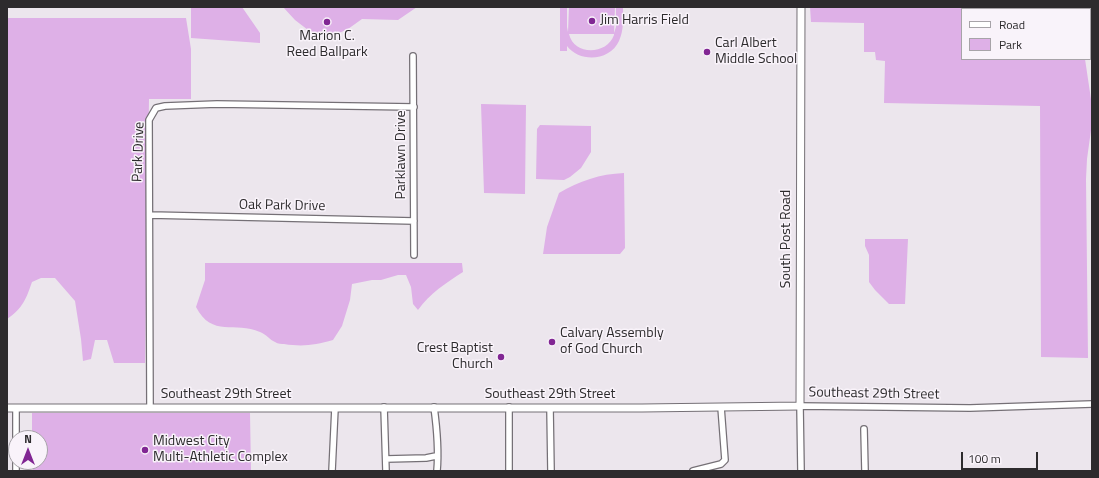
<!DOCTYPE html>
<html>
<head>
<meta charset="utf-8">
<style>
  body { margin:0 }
  #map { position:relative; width:1099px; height:478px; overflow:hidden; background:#ece6ed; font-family:"Titillium Web",sans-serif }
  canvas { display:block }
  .frame { position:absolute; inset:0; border:8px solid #2d2b2d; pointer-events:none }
  .legend { position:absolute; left:961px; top:8px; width:130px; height:52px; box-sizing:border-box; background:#f9f3fa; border:1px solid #a7a3a8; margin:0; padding:5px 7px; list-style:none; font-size:12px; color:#2d2b2d }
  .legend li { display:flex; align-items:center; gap:8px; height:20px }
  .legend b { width:20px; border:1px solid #a7a3a8 }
  .north { position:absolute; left:8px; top:430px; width:40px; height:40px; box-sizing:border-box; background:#f9f3fa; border:1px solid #a7a3a8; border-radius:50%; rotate:0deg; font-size:11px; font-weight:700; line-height:16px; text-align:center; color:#2d2b2d }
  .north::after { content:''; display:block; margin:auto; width:14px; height:18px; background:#812693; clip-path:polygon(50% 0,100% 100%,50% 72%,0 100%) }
  .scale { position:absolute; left:961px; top:452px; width:77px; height:18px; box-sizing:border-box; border:2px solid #2d2b2d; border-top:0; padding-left:5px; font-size:12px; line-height:14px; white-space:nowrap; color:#2d2b2d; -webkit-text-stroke:3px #f9f3fa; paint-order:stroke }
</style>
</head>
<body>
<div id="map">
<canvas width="1099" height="478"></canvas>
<div class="frame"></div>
<ul class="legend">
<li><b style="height:5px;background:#fff"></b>Road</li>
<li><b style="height:11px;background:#deb0e7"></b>Park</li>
</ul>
<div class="north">N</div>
<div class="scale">100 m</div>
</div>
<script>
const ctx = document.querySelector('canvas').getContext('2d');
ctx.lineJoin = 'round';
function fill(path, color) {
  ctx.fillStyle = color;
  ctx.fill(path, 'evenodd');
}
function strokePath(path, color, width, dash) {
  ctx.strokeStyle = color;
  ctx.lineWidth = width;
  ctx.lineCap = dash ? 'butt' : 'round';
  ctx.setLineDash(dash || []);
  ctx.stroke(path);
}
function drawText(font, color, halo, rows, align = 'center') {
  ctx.font = font + ' "Titillium Web",sans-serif';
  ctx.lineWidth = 3;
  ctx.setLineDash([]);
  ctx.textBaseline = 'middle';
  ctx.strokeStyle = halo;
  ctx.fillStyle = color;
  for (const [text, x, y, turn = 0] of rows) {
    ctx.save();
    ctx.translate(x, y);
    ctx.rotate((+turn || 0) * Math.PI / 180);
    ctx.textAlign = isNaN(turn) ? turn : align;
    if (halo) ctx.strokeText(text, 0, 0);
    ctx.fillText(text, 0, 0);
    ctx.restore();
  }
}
const green = new Path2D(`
  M191 7H242L260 33V43L191 38Z
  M283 7H417L398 20 362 19 348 29 339 33 329 34 313 32 308 30 295 20Z
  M560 7H567V27L568 32 569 7H615L614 33 616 27V7H623C623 19 624 30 619 41 610 61 580 63 567 46V51H560ZM569 34H614V35C607 55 574 56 569 34Z
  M810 7H1038L1041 9H962V59H1085L1092 106V123L1087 159 1086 179 1088 358 1041 357 1040 106 884 103 885 61 876 60 875 52H864V23L811 22Z
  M7 18H186L191 49V99H149L145 363H114L107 340H95L91 359 83 361 81 339 75 301 55 278H41L32 282C26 299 23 308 7 319Z
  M481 104 526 105 525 194 484 193Z
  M540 125 591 126V152L581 168 570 177 564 180 536 179 537 129Z
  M624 173 625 248 620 254H543L547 227 559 193C579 181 600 174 624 173Z
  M865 239H908L905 304H889L875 290 869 282V255L865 246Z
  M205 263H462L463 272C446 283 430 293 418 310L413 304 411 287 406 275H398L381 280H372L352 284 350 300 342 326 333 340C315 345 303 347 284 344 282 344 278 344 275 342 270 340 266 334 260 332 235 321 212 338 196 307L205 280Z
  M32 413H250L251 471H33V462H40V438H32Z`);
const minor = new Path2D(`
  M413 56 414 255
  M150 215 414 221
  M384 407 386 471
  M434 407C437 429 439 449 437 471
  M509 407V471
  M150 408 149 120 156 108 165 106 217 104 414 107
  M550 408 551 471
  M864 429 865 471
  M386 459 426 458 436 456
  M16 471V408
  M332 471 335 408
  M693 471 721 464 725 460 721 407
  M801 471 800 406 970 408 1092 404`);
const major = new Path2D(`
  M7 408H642L800 406 801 7`);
const markers = [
  [592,21,4,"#812693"],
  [327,22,4,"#812693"],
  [707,52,4,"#812693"],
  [552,342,4,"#812693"],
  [501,357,4,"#812693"],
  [145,450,4,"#812693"]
];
const poiNames = [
  ["Jim Harris Field",600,21],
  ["Marion C.",327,37,"center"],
  ["Reed Ballpark",327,53,"center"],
  ["Carl Albert",715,44],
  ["Middle School",715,60],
  ["Calvary Assembly",560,334],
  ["of God Church",560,350],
  ["Crest Baptist",493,349,"right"],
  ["Church",493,365,"right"],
  ["Midwest City",153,442],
  ["Multi-Athletic Complex",153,458]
];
const streetNames = [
  ["Park Drive",139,152,-88],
  ["Parklawn Drive",402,155,-90],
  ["Oak Park Drive",282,206,1],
  ["South Post Road",787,239,-90],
  ["Southeast 29th Street",874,394,1],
  ["Southeast 29th Street",226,395],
  ["Southeast 29th Street",550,395]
];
fill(green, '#deb0e7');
strokePath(minor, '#757076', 8);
strokePath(major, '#757076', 9);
strokePath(minor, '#fff', 5.5);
strokePath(major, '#fff', 7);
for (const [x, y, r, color] of markers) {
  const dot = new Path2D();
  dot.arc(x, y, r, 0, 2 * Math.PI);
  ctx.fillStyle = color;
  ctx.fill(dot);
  strokePath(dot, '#f9f3fa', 1.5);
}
drawText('14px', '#2d2b2d', '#f9f3fa', poiNames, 'left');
drawText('14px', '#2d2b2d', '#f9f3fa', streetNames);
</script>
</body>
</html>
